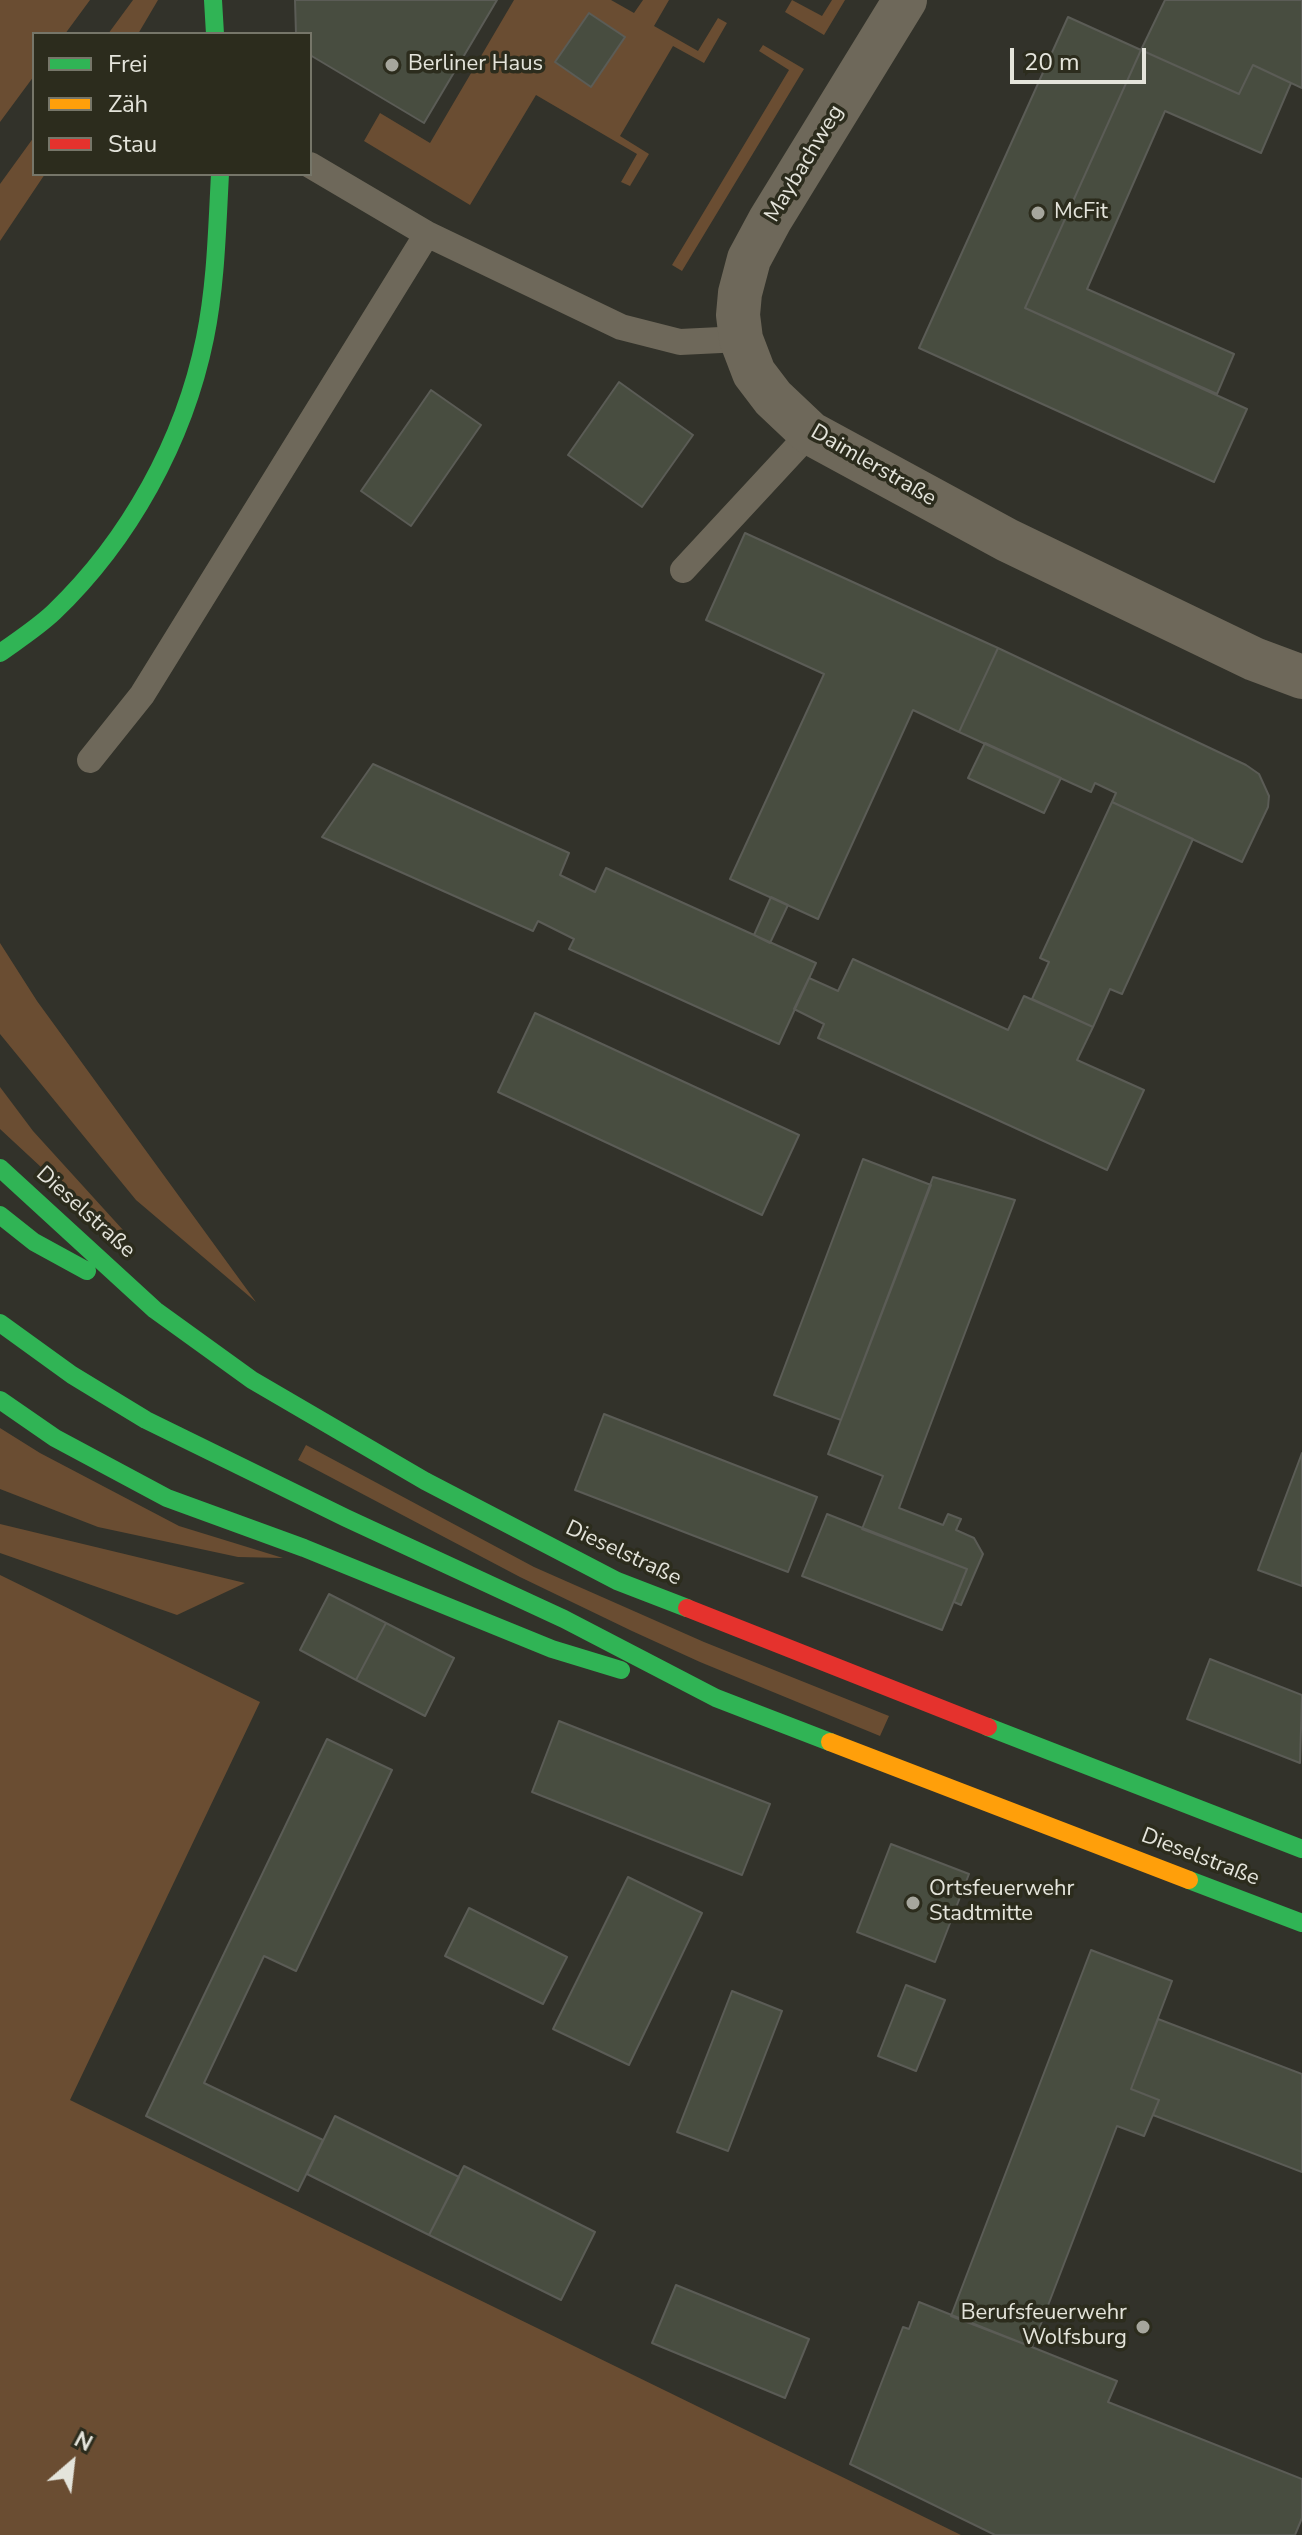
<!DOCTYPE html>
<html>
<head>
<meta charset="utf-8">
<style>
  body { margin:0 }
  #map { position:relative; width:1302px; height:2535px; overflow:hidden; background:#32322a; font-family:"Nunito Sans",sans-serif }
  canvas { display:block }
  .legend { position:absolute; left:32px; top:32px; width:280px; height:144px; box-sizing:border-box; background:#2c2c1d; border:2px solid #767669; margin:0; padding:10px 14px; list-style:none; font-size:24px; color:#e4e4db }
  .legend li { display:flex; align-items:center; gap:16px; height:40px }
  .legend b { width:40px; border:2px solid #767669 }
  .north { position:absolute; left:32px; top:2423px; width:80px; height:80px; -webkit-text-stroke:6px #2c2c1d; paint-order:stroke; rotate:28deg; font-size:22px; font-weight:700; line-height:32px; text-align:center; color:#e4e4db }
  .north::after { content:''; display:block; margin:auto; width:28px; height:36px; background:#e4e4db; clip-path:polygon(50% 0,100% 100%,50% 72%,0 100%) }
  .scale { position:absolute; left:1010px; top:48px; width:136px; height:36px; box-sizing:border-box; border:4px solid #e4e4db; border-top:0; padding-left:10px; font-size:24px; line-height:28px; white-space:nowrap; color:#e4e4db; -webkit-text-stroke:6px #2c2c1d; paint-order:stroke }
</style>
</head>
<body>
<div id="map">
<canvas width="1302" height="2535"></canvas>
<ul class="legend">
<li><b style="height:10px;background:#30b455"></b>Frei</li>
<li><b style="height:10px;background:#ff9f0a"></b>Zäh</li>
<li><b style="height:10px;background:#e5322d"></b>Stau</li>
</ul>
<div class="north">N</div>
<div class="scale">20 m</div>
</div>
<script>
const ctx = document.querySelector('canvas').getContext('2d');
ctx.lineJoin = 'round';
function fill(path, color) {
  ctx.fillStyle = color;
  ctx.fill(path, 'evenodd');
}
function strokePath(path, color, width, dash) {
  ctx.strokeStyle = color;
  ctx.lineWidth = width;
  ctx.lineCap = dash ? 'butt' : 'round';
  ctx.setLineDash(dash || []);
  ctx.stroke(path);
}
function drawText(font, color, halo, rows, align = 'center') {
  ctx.font = font + ' "Nunito Sans",sans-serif';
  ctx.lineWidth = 7;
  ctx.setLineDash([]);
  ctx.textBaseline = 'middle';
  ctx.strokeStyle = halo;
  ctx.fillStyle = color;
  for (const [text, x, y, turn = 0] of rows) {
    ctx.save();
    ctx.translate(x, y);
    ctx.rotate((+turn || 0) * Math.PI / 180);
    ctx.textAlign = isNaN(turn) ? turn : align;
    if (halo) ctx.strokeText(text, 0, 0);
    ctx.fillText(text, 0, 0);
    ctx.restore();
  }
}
const green = new Path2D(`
  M0 0H90L65 34H34V76L0 122Z
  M133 0H158L138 34H108Z
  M514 0H611L634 13 643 0H669L654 26 698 51 718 18 727 23 704 63 673 46 620 136 649 154 630 186 621 182 637 154 536 95 470 205 364 141 380 113 430 143Z
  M792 0 822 16 832 0H845L824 35 785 12Z
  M763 45 804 69 682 271 672 265 789 70 759 51Z
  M34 137V174H45L0 241V184Z
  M0 943 37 1001 256 1302 136 1200 0 1034Z
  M0 1087 33 1131 123 1230 111 1232 0 1129Z
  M0 1428 40 1453 179 1526 283 1558 238 1557 98 1527 0 1489Z
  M306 1445 534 1567 704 1642 889 1716 880 1736 700 1662 632 1631 520 1577 298 1460Z
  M0 1524 245 1583 177 1615 0 1553Z
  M0 1575 260 1702 70 2100 961 2535H0Z`);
const building = new Path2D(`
  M295 0H497L424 123 310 55V34H296Z
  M1165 0H1302V88L1253 65 1239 94 1141 50Z
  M589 13 625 37 591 87 555 62Z
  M1068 17 1141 50 1025 308 1247 409 1214 482 919 348Z
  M1141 50 1239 94 1253 65 1291 83 1261 153 1165 111 1087 289 1234 354 1217 394 1025 308Z
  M619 382 693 435 642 507 568 455Z
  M431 390 481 425 411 526 361 491Z
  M745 533 998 648 959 732 913 710 818 919 730 879 824 674 706 620Z
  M998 648 1246 765 1259 774 1269 796 1268 807 1242 862 1112 802 1116 793 1095 783 1091 792 959 732Z
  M985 743 1061 778 1044 813 968 778Z
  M373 764 569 853 560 875 595 892 606 868 816 963 779 1044 569 949 574 939 538 921 533 931 322 837Z
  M1112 802 1193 839 1122 994 1110 989 1093 1027 1032 999 1049 962 1040 958Z
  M771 897 788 905 770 943 754 935Z
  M853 959 1008 1030 1024 996 1093 1027 1077 1060 1144 1090 1107 1170 818 1038 824 1024 794 1009 809 978 838 991Z
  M535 1013 799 1135 762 1215 498 1092Z
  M863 1159 931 1185 841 1420 774 1395Z
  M933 1177 1015 1200 899 1508 943 1525 948 1514 961 1519 956 1530 974 1538 983 1554 961 1605 954 1602 967 1569 862 1529 883 1476 828 1454Z
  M604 1414 817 1497 788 1572 575 1490Z
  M1302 1453V1586L1258 1570Z
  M827 1514 967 1569 942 1630 802 1576Z
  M329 1594 386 1623 356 1680 300 1650Z
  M386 1623 454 1658 425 1716 356 1680Z
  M1210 1659 1302 1695 1300 1763 1187 1719Z
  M559 1721 770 1804 742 1875 532 1792Z
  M327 1739 392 1770 296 1971 264 1956 204 2083 323 2140 298 2191 146 2116Z
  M891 1844 969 1874 935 1962 857 1932Z
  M628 1877 702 1913 629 2065 553 2029Z
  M469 1908 567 1957 543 2004 445 1956Z
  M1091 1950 1172 1981 1131 2089 1159 2100 1144 2136 1117 2126 1032 2347 951 2316Z
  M906 1985 945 2000 916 2071 878 2056Z
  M732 1991 782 2011 728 2151 677 2132Z
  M1158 2019 1302 2074V2172L1153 2115 1159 2100 1131 2089Z
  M335 2116 459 2177 429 2235 307 2174Z
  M464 2166 595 2232 561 2300 429 2235Z
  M676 2285 809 2339 785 2398 652 2343Z
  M919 2302 1117 2381 1108 2402 1302 2479V2518L1295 2535H995L850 2464 903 2327 909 2329Z`);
const lane = new Path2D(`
  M310 165 427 234 621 327 680 342 741 339
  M683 570 810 433
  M90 760 142 695 427 234`);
const street = new Path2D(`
  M905 0 770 220 749 259 740 293 738 315 741 339 754 373 773 398 810 433 1007 540 1254 659 1302 677`);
const fast = new Path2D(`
  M213 0 215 34
  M0 653C18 640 37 628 54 612 129 540 184 441 205 338 216 284 217 229 220 174
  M0 1168 155 1310 252 1380 425 1481 617 1581 687 1608
  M0 1215 34 1242 87 1271
  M0 1323 72 1375 146 1420 346 1518 564 1619 716 1698 830 1742
  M0 1400 55 1438 167 1498 304 1548 552 1649 621 1670
  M988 1727 1302 1849
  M1189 1880 1302 1923`);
const slow = new Path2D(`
  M830 1742 1189 1880`);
const jam = new Path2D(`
  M687 1608 988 1727`);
const markers = [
  [392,65,8,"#a6a69d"],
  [1038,213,8,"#a6a69d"],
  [913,1903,8,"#a6a69d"],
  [1143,2327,8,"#a6a69d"]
];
const poiNames = [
  ["Berliner Haus",408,65],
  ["McFit",1054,213],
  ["Ortsfeuerwehr",929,1890],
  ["Stadtmitte",929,1915],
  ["Berufsfeuerwehr",1127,2314,"right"],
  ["Wolfsburg",1127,2339,"right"]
];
const streetNames = [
  ["Maybachweg",805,164,-59],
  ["Daimlerstraße",873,466,30],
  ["Dieselstraße",85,1213,42],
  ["Dieselstraße",623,1554,25],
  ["Dieselstraße",1200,1858,21]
];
fill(green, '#6a4d32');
fill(building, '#484d40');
strokePath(building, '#5b5c56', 2);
strokePath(lane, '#6e685a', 26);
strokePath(street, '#6e685a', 44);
strokePath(fast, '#30b455', 18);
strokePath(slow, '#ff9f0a', 18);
strokePath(jam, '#e5322d', 18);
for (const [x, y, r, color] of markers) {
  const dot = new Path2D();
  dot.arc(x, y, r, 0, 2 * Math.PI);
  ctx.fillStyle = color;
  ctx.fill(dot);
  strokePath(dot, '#2c2c1d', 3);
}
drawText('22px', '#e4e4db', '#2c2c1d', poiNames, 'left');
drawText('22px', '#e4e4db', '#2c2c1d', streetNames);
</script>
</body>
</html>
